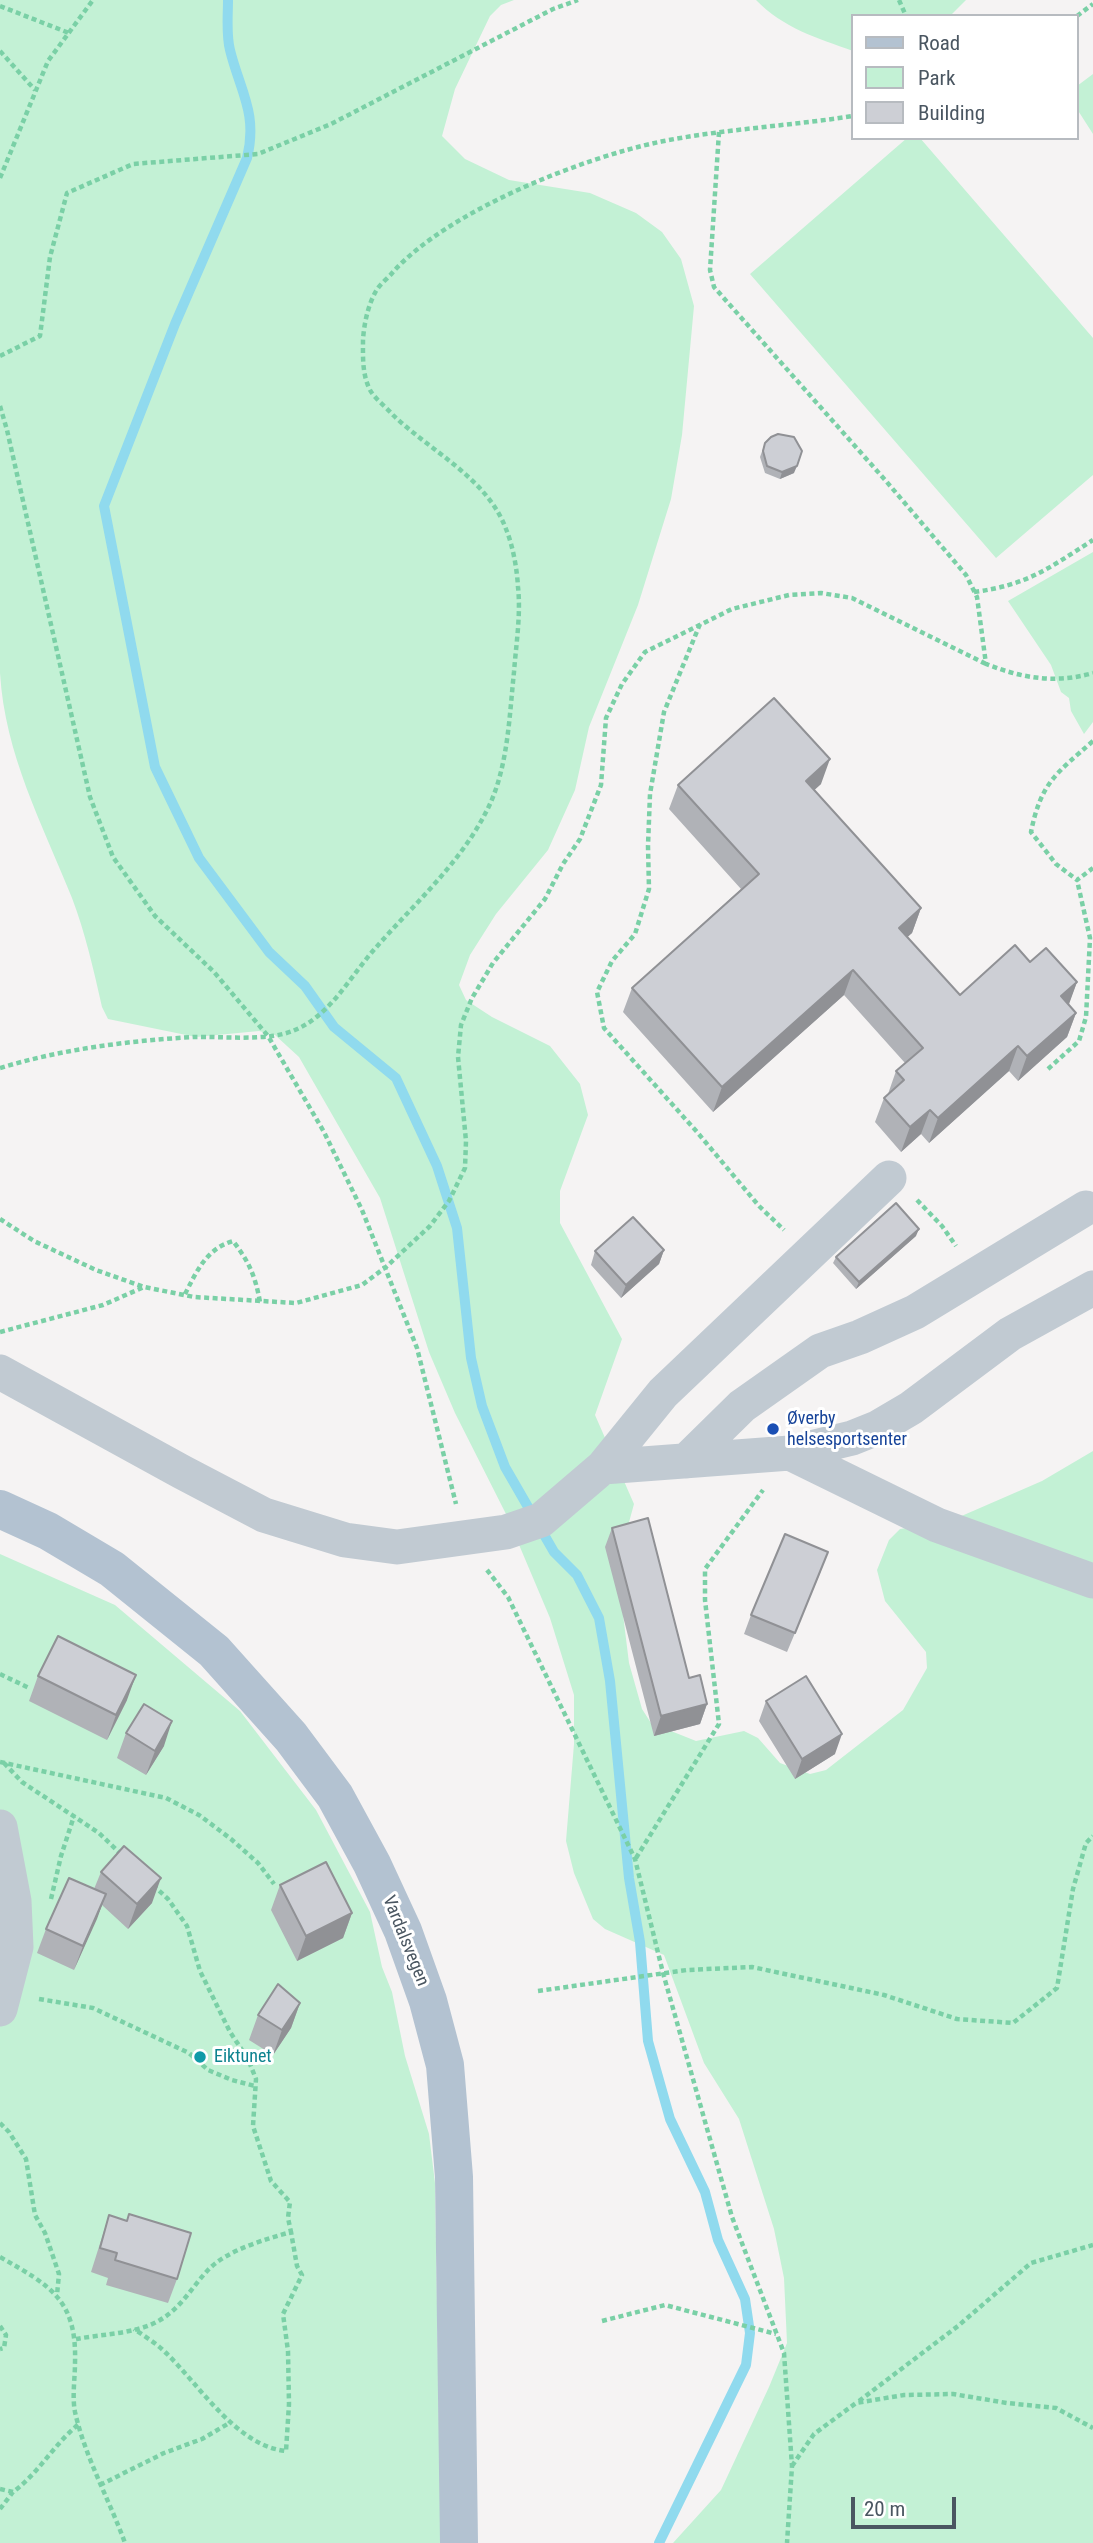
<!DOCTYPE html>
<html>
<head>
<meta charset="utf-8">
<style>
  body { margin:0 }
  #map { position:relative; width:1093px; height:2543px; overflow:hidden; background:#f5f3f3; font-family:"Roboto Condensed",sans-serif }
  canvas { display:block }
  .legend { position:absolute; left:851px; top:14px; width:228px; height:126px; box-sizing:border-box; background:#fff; border:2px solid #b7bbc0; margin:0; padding:9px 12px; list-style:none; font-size:21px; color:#4a5661 }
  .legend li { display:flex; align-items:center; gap:14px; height:35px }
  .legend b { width:35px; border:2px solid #b7bbc0 }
  .scale { position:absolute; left:851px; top:2497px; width:105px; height:32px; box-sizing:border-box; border:4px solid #4a5661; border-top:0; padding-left:9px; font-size:21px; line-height:24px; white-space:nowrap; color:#4a5661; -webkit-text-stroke:5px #fff; paint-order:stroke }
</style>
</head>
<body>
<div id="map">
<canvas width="1093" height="2543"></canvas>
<ul class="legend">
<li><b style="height:9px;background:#b3c2d1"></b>Road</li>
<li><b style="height:19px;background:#c3f1d5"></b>Park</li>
<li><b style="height:19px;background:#cdcfd5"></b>Building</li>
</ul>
<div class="scale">20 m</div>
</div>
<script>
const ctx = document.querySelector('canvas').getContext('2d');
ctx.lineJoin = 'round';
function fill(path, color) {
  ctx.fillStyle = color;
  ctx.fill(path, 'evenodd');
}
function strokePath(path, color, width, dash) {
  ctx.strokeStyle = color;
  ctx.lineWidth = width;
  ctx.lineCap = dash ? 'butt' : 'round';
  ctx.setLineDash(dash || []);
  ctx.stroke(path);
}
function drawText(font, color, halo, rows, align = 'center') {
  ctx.font = font + ' "Roboto Condensed",sans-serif';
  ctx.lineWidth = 6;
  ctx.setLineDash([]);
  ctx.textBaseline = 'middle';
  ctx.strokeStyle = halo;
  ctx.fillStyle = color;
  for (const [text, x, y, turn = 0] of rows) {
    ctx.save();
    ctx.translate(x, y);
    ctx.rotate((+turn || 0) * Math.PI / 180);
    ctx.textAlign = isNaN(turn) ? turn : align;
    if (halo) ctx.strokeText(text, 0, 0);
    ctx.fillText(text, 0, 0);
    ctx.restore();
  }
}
const green = new Path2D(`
  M0 0H514L501 5 490 16 455 89 442 136 465 159 509 180 590 193 636 213 662 232 681 259 694 306 682 435 671 499 638 605 589 727 575 790 548 850 496 914 470 955 459 985 466 1000 492 1017 550 1046 580 1084 588 1115 560 1191V1223L622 1339 595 1415 634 1504 617 1566 629 1663 642 1709 651 1723 696 1741 744 1731 758 1738 780 1763 810 1774 826 1770 903 1710 927 1668 926 1652 885 1601 877 1570 889 1540 900 1529 950 1521 1042 1481 1093 1451V2543H673L721 2490 769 2387 787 2343 784 2278 774 2229 739 2119 704 2063 664 1955 605 1929 593 1919 574 1873 566 1841 574 1744V1695L550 1618 506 1514 455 1413 429 1352 380 1198 299 1057 275 1035 259 1031 196 1037 108 1019 102 1007C94 971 85 932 72 898 42 823 5 755 0 673Z
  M756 0H966L950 16H853V51C817 38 783 28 756 0Z
  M1093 74V134L1077 109V86Z
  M907 138H920L1093 338V475L996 558 750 274Z
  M1093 552V722L1084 734 1071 711 1069 698 1061 692 1051 665 1008 601Z
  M0 1554 115 1605 240 1711 316 1810 370 1912 382 1967 392 1992 405 2056 429 2134 435 2183 441 2543H0Z`);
const stream = new Path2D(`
  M228 0C228 16 226 35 230 50 240 91 258 113 247 158L175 324 104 506 155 767 199 858 269 952 305 986 334 1027 396 1078 437 1166 457 1228 471 1358 482 1406 505 1467 554 1552 577 1575 599 1618 610 1681 629 1878 640 1942 648 2041 670 2119 705 2192 718 2240 745 2299 750 2333 746 2365 659 2543`);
const path = new Path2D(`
  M899 0 906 16
  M0 6 69 33
  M1077 16 1093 4
  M0 51 35 90
  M719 132 710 270 714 287 886 481 966 575 977 597 986 664C1022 678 1055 684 1093 673
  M0 178 48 61 93 0
  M0 356 40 336 50 257 67 193 133 164 258 154 331 124 553 9 578 0
  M0 406 7 430 90 797 113 857 155 916 214 972 268 1036 324 1132 362 1210 417 1348 456 1504
  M974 592C1028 585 1049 568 1093 540
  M700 624 664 712 650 794 648 846 649 889 635 934 612 961 597 992 604 1028 697 1132 759 1206 784 1230
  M1093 741C1057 773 1041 782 1031 832L1056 864 1077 880 1093 868
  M0 1068C63 1049 127 1041 193 1037 223 1036 268 1042 295 1030 330 1015 348 980 372 952 410 908 458 866 485 814 508 772 509 719 514 672 516 645 521 615 518 587 517 569 513 546 506 529 487 478 430 451 393 415 386 407 375 399 370 390 362 374 363 357 363 340 364 324 368 305 376 291 380 284 388 278 393 272 448 211 579 159 659 142 723 129 789 126 853 116
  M1048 1069 1079 1041 1086 1017 1090 938 1077 880
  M917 1200 942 1226 956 1246
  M0 1219 34 1241 96 1270 144 1287 194 1297 296 1303 362 1285 386 1267 430 1226 449 1201 465 1168 466 1141 458 1057 461 1025 472 998 493 963 545 899 563 864 580 839 601 785 606 718 622 684 645 652 732 609 789 595 821 593 852 598 986 664
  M185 1294C197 1271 206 1249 233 1241 249 1262 255 1275 260 1302
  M0 1332 103 1305 144 1287
  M487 1570 508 1597 635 1859 663 1973 732 2217 784 2353 792 2466 787 2543
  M0 1674 29 1688
  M0 1762 166 1798 199 1815 231 1839 258 1863 274 1884
  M4 1763 22 1782 99 1833 122 1855
  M636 1858 719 1724 705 1600V1569L763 1490
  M153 1885 168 1899 187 1926 200 1971 230 2032 248 2059 256 2079 253 2126 271 2181 290 2202 288 2218 291 2232
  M51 1899 61 1856 74 1816
  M538 1991 687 1970 752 1967 884 1995 957 2019 1013 2023 1057 1988 1073 1889 1086 1843 1093 1836
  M39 1999 93 2008 189 2053 208 2070 232 2080 255 2086
  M0 2123 9 2132 26 2159 35 2215 45 2233 59 2274 57 2295
  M0 2257C51 2286 77 2300 75 2363 75 2378 72 2397 75 2412 85 2457 109 2499 125 2543
  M602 2321 665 2305 776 2334
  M0 2326 6 2335 4 2348 0 2349
  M76 2339C102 2334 137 2334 160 2320 181 2308 192 2287 208 2270 227 2250 266 2239 291 2232L297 2266 302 2275 283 2314 288 2351 289 2404 286 2451C236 2446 199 2384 165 2352 156 2343 144 2336 134 2329
  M859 2401 958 2326 1031 2263 1093 2245
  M792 2466 814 2434 856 2403 904 2395 953 2394 1007 2403 1056 2408 1093 2428
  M100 2485 164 2453 202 2439 231 2422
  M0 2489 13 2492C39 2473 54 2444 79 2424
  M0 2509 13 2492`);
const minor = new Path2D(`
  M0 1372 182 1472 264 1515 345 1540 397 1547 506 1532 541 1520 603 1467 663 1393 889 1178
  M790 1453 852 1438 877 1428 911 1408 1010 1334 1093 1288
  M686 1461 742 1406 820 1351 860 1337 915 1312 1086 1208
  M603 1467 790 1453 937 1525 1093 1581
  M0 1827 14 1901 16 1947 0 2009`);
const major = new Path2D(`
  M0 1509 48 1531 112 1569 214 1651 291 1737 335 1796 372 1864 403 1931 428 2001 445 2065 454 2177 459 2543`);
const wall = new Path2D(`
  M765 443 794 473 780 479 765 473 760 457Z
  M821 784 814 790 921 908 912 933 907 937 960 995 1030 962 1077 982 1068 1005 1076 1013 1067 1037 1018 1081 1009 1071 929 1143 921 1134 901 1152 875 1122 884 1098 888 1094 896 1071 905 1063 844 995 713 1112 623 1012 632 988 741 889 669 809 678 785Z
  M916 1236 856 1289 833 1263 836 1257Z
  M664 1250 659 1264 621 1298 591 1265 595 1251Z
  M612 1528 689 1678 707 1704 700 1724 654 1736 605 1547Z
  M821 1571 787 1652 744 1634 751 1615Z
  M38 1676 127 1700 107 1740 29 1701Z
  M766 1701 835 1754 795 1779 759 1721Z
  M126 1733 164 1746 146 1775 117 1758Z
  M101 1872 152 1903 128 1929 102 1905 74 1970 37 1953 46 1929 94 1889Z
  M280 1885 352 1913 343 1938 297 1961 271 1910Z
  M300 2003 291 2028 273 2055 249 2040 258 2015Z
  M109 2215 177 2279 168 2303 106 2285 108 2278 91 2272Z`);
const shadedWall = new Path2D(`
  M797 466 794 473 780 479 782 472Z
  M830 759 821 784 797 806 806 781Z
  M921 908 912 933 890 953 899 928Z
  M853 970 844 995 713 1112 722 1087Z
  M1077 982 1068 1007 1061 996Z
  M1076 1013 1067 1037 1018 1081 1027 1056Z
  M1018 1046 1009 1071 929 1143 938 1118Z
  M930 1110 921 1134 901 1152 910 1127Z
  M919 1229 916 1236 856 1289 859 1282Z
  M664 1250 659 1264 621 1298 626 1285Z
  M136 1675 127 1700 107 1740 116 1715Z
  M707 1704 700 1724 654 1736 661 1716Z
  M172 1721 164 1746 146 1775 155 1751Z
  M842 1734 835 1754 795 1779 802 1759Z
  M161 1878 152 1903 128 1929 137 1904Z
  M106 1894 97 1919 74 1970 83 1946Z
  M352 1913 343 1938 297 1961 306 1936Z
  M300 2003 291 2028 273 2055 282 2030Z`);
const building = new Path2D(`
  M778 434 794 437 802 451 797 466 782 472 767 466 763 451 765 443 771 437Z
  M774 698 830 759 806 781 921 908 899 928 960 995 1015 945 1030 962 1046 948 1077 982 1061 996 1076 1013 1027 1056 1018 1046 938 1118 930 1110 910 1127 884 1098 904 1080 896 1071 923 1048 853 970 722 1087 632 988 759 874 678 785Z
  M896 1203 919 1229 859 1282 836 1257Z
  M633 1217 664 1250 626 1285 595 1251Z
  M648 1518 689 1678 700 1675 707 1704 661 1716 612 1528Z
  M785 1534 828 1552 795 1633 751 1615Z
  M58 1636 136 1675 116 1715 38 1676Z
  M806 1676 842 1734 802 1759 766 1701Z
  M144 1704 172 1721 155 1751 126 1733Z
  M124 1846 161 1878 137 1904 101 1872Z
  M326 1862 352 1913 306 1936 280 1885Z
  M69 1878 106 1894 83 1946 46 1929Z
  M278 1984 300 2003 282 2030 258 2015Z
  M129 2214 191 2233 177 2279 115 2260 117 2253 100 2248 109 2215 127 2221Z`);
const markers = [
  [773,1429,7,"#1a4fb4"],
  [200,2057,7,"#0f9aa8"]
];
const transitNames = [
  ["Øverby",787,1419],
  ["helsesportsenter",787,1440]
];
const streetNames = [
  ["Vardalsvegen",405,1941,68]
];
const cultureNames = [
  ["Eiktunet",214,2057]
];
fill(green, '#c3f1d5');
strokePath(stream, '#90daee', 10);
strokePath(path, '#7ad0a6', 4.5, [5, 3.5]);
strokePath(minor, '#c1cad2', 35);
strokePath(major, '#b3c2d1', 38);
fill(wall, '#b0b2b7');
fill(shadedWall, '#909195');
fill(building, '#cdcfd5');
strokePath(building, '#909195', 2);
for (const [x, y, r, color] of markers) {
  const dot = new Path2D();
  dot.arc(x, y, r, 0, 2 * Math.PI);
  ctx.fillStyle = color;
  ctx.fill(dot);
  strokePath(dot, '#fff', 2.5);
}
drawText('18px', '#164399', '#fff', transitNames, 'left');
drawText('18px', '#4a5661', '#fff', streetNames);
drawText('18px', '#0d838f', '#fff', cultureNames, 'left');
</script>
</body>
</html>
